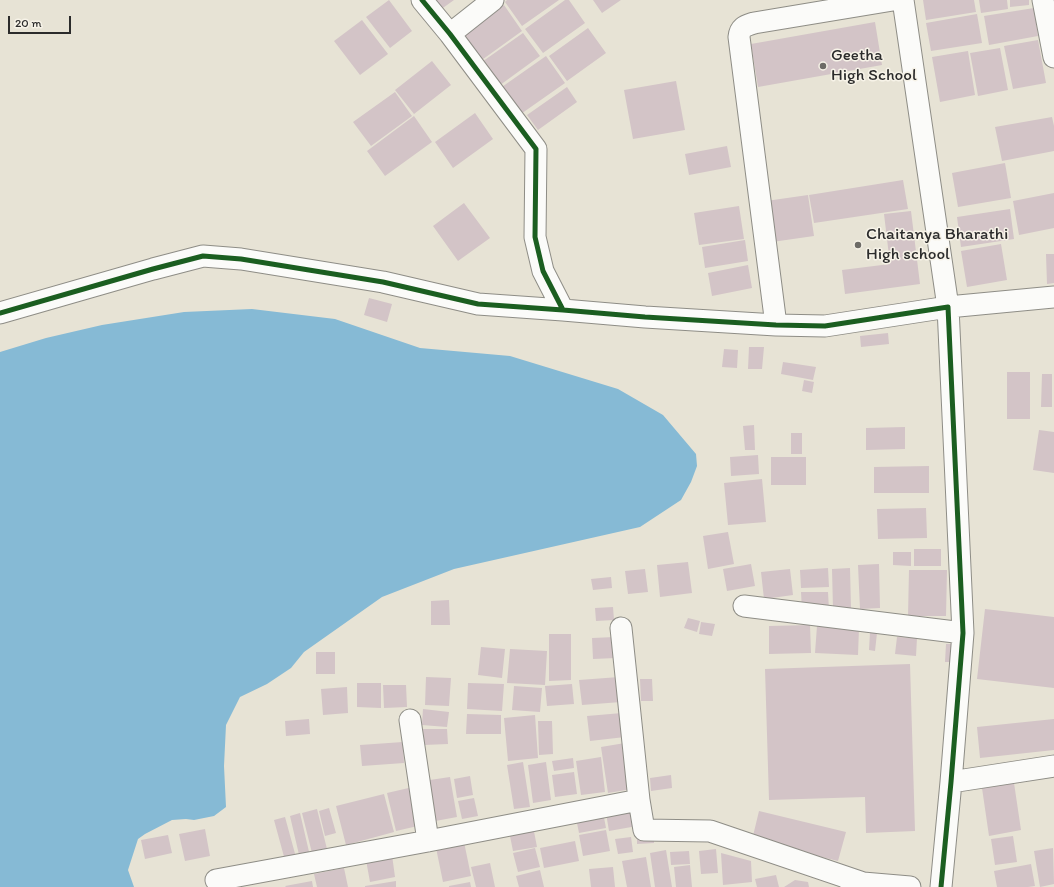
<!DOCTYPE html>
<html>
<head>
<meta charset="utf-8">
<style>
  body { margin:0 }
  #map { position:relative; width:1054px; height:887px; overflow:hidden; background:#e7e3d5; font-family:Itim,sans-serif }
  canvas { display:block }
  .scale { position:absolute; left:8px; top:16px; width:63px; height:18px; box-sizing:border-box; border:2px solid #2b2b2b; border-top:0; padding-left:5px; font-size:12px; line-height:14px; white-space:nowrap; color:#2b2b2b; -webkit-text-stroke:3px #f7f3e8; paint-order:stroke }
</style>
</head>
<body>
<div id="map">
<canvas width="1054" height="887"></canvas>
<div class="scale">20 m</div>
</div>
<script>
const ctx = document.querySelector('canvas').getContext('2d');
ctx.lineJoin = 'round';
function fill(path, color) {
  ctx.fillStyle = color;
  ctx.fill(path, 'evenodd');
}
function strokePath(path, color, width, dash) {
  ctx.strokeStyle = color;
  ctx.lineWidth = width;
  ctx.lineCap = dash ? 'butt' : 'round';
  ctx.setLineDash(dash || []);
  ctx.stroke(path);
}
function drawText(font, color, halo, rows, align = 'center') {
  ctx.font = font + ' Itim,sans-serif';
  ctx.lineWidth = 3;
  ctx.setLineDash([]);
  ctx.textBaseline = 'middle';
  ctx.strokeStyle = halo;
  ctx.fillStyle = color;
  for (const [text, x, y, turn = 0] of rows) {
    ctx.save();
    ctx.translate(x, y);
    ctx.rotate((+turn || 0) * Math.PI / 180);
    ctx.textAlign = isNaN(turn) ? turn : align;
    if (halo) ctx.strokeText(text, 0, 0);
    ctx.fillText(text, 0, 0);
    ctx.restore();
  }
}
const water = new Path2D(`
  M252 309 335 319 420 348 510 356 618 389 663 415 696 454 697 466 691 482 681 500 640 527 454 569 382 597 304 652 291 668 267 684 240 697 226 725 224 766 226 807 214 816 194 820 186 819 172 820 145 834 138 839 128 870 134 887H0V352L46 338 102 325 184 312Z`);
const building = new Path2D(`
  M389 0 412 31 390 48 366 17Z
  M433 0H454L440 10Z
  M507 0H559L522 26 505 2Z
  M565 0H569L585 23 543 53 525 29Z
  M593 0H621L602 13Z
  M923 0H974L976 12 926 20Z
  M979 0H1007L1008 9 981 13Z
  M1010 0H1029V5L1010 7Z
  M504 5 522 31 479 62 461 35Z
  M1034 8 1038 36 989 45 984 16Z
  M977 14 982 43 931 51 926 23Z
  M362 20 388 54 360 75 334 41Z
  M875 22 882 65 758 87 751 44Z
  M588 28 606 53 567 81 549 56Z
  M523 33 540 56 496 88 479 64Z
  M1038 40 1046 83 1013 89 1004 46Z
  M1000 48 1008 90 978 96 970 53Z
  M968 51 975 95 940 102 932 57Z
  M546 56 565 83 518 116 499 89Z
  M432 61 451 85 414 114 395 90Z
  M676 81 685 130 633 139 624 90Z
  M567 87 577 102 538 130 527 115Z
  M395 92 412 116 371 146 353 122Z
  M475 113 493 139 453 168 435 142Z
  M414 116 432 142 385 176 367 151Z
  M1052 117 1054 126V151L1002 161 995 127Z
  M727 146 731 167 689 175 685 154Z
  M1005 163 1011 198 958 207 952 173Z
  M903 180 908 209 814 223 809 195Z
  M1054 193V228L1019 235 1013 201Z
  M808 195 814 236 772 242 766 201Z
  M464 203 490 238 458 261 433 226Z
  M739 206 744 239 699 245 694 213Z
  M1010 209 1014 239 961 247 957 217Z
  M911 211 920 284 845 294 842 270 890 264 884 214Z
  M745 240 748 261 705 268 702 247Z
  M1001 244 1007 280 967 287 961 251Z
  M1046 254H1054V283L1047 284Z
  M748 265 752 288 712 296 708 273Z
  M369 298 392 304 387 322 364 315Z
  M888 333 889 344 861 347 860 336Z
  M749 347H764L762 369H748Z
  M724 349 738 350 737 368 722 367Z
  M783 362 816 367 813 380 781 374Z
  M1007 372H1030V419H1007Z
  M1042 374H1052V407H1041Z
  M804 380 814 382 812 393 802 391Z
  M754 425 755 450H745L743 426Z
  M905 427V449L866 450V428Z
  M1039 430 1054 432V473L1033 470Z
  M791 433H802V454H791Z
  M758 455 759 474 731 476 730 457Z
  M771 457H806V485H771Z
  M929 466V493H874V467Z
  M762 479 766 522 728 525 724 483Z
  M926 508 927 538 878 539 877 509Z
  M728 532 734 564 708 569 703 536Z
  M914 549H941V566H914Z
  M893 552H911V566L893 565Z
  M688 562 692 593 660 597 657 565Z
  M751 564 755 586 727 591 723 569Z
  M879 564 880 608 860 609 858 565Z
  M828 568 829 587 801 588 800 570Z
  M850 568 851 608 833 609 832 569Z
  M645 569 648 592 628 594 625 571Z
  M790 569 793 595 764 599 761 572Z
  M909 570H947L946 616H908Z
  M611 577 612 588 593 590 591 579Z
  M801 592H828L829 610 802 611Z
  M449 600 450 625H431V601Z
  M613 607 614 620 596 621 595 608Z
  M985 609 1054 617V688L977 679Z
  M688 618 700 621 697 632 684 628Z
  M701 622 715 624 712 636 699 634Z
  M810 625 811 653 769 654V626Z
  M817 626 859 628 858 655 815 653Z
  M870 632 877 633 875 651 869 650Z
  M549 634H571V680L549 681Z
  M615 637 616 658 593 659 592 638Z
  M897 637 917 638 916 656 895 654Z
  M946 644H956V662H945Z
  M481 647 505 649 502 678 478 675Z
  M510 649 547 651 545 685 507 683Z
  M316 652H335V674H316Z
  M910 664 915 831 866 833 865 797 769 800 765 669Z
  M426 677 451 678 449 706 425 705Z
  M619 677 621 702 582 705 579 680Z
  M640 679H652L653 701H641Z
  M357 683H381V708L357 707Z
  M468 683 504 684 502 711 467 709Z
  M572 684 574 704 547 706 545 686Z
  M383 685H406L407 707 384 708Z
  M514 686 542 688 540 712 512 710Z
  M347 687 348 713 323 715 321 689Z
  M423 709 449 712 447 727 422 725Z
  M622 713 625 737 590 741 587 716Z
  M467 714 501 715V734H466Z
  M535 715 538 758 508 761 504 718Z
  M309 719 310 734 286 736 285 721Z
  M1054 719V750L980 758 977 727Z
  M538 721H552L553 754 539 755Z
  M423 729H447L448 744 424 745Z
  M403 742 404 763 362 766 360 745Z
  M625 743 632 789 608 793 601 747Z
  M601 757 605 792 581 795 576 761Z
  M573 758 574 768 554 771 552 761Z
  M523 762 530 807 514 809 507 765Z
  M546 762 551 800 533 803 528 765Z
  M574 772 577 794 555 797 552 775Z
  M671 775 672 788 651 791 650 778Z
  M470 776 473 795 457 798 454 779Z
  M450 777 457 817 430 822 423 781Z
  M1014 783 1021 830 989 836 982 788Z
  M413 787 422 825 396 831 387 793Z
  M384 794 394 832 346 845 336 806Z
  M474 798 478 816 462 819 458 801Z
  M633 803 637 826 609 831 605 807Z
  M602 807 606 828 579 833 575 813Z
  M329 808 336 833 325 836 319 811Z
  M317 809 327 849 312 853 302 813Z
  M759 811 846 832 838 861 752 840Z
  M300 813 310 856 300 859 290 816Z
  M285 817 297 861 286 864 274 820Z
  M532 821 537 847 513 851 508 826Z
  M205 829 210 856 185 861 179 834Z
  M606 830 610 851 583 856 579 835Z
  M654 834V843L637 844V835Z
  M168 835 172 853 145 859 141 840Z
  M1013 836 1017 862 995 865 991 839Z
  M463 837 471 876 443 882 435 843Z
  M631 837 633 852 618 854 615 839Z
  M575 841 579 861 544 868 540 848Z
  M535 848 540 867 518 872 513 853Z
  M1053 848 1054 884 1040 887 1034 851Z
  M716 849 718 873 701 874 699 851Z
  M666 850 672 887H655L650 853Z
  M689 851 690 864 671 865 670 852Z
  M721 853 751 861 752 882 723 885Z
  M392 855 395 877 370 882 366 860Z
  M646 857 651 887H627L622 861Z
  M490 863 495 887H476L471 867Z
  M1031 864 1035 886 1028 887H997L994 871Z
  M690 865 692 887H676L674 867Z
  M613 867 615 887H591L589 869Z
  M344 868 348 887H317L314 874Z
  M540 870 544 887H519L516 876Z
  M776 875 779 887H757L755 879Z
  M795 880 808 882 809 887H784Z
  M312 881 313 887H286L285 886Z
  M396 881V887H365V886Z
  M470 882 471 887H449V886Z`);
const minor = new Path2D(`
  M422 0 450 34 536 149 535 237 543 271 563 310 645 317 776 325 825 326 948 307 963 633 951 782 941 887
  M903 0 948 307 1054 297
  M1043 0 1054 57
  M450 34 493 0
  M0 313 153 269 203 256 241 259 383 282 478 304 563 310
  M776 325 739 37C740 27 745 26 754 23L893 0
  M744 606 963 633
  M621 628 639 800 644 830 710 831 863 883 861 887
  M410 720 428 841
  M951 782 1054 766
  M216 880 428 841 639 800
  M851 887 863 883 910 887`);
const cycleway = new Path2D(`
  M422 0 450 34 536 149 535 237 543 271 563 310 645 317 776 325 825 326 948 307 963 633 951 782 941 887
  M0 313 153 269 203 256 241 259 383 282 478 304 563 310`);
const markers = [
  [823,66,4,"#6d6b66"],
  [858,245,4,"#6d6b66"]
];
const poiNames = [
  ["Geetha",831,56],
  ["High School",831,76],
  ["Chaitanya Bharathi",866,235],
  ["High school",866,255]
];
fill(water, '#86bad5');
fill(building, '#d3c4c7');
strokePath(minor, '#8e8d86', 23);
strokePath(minor, '#fbfbf9', 21);
strokePath(cycleway, '#1b5e20', 5);
for (const [x, y, r, color] of markers) {
  const dot = new Path2D();
  dot.arc(x, y, r, 0, 2 * Math.PI);
  ctx.fillStyle = color;
  ctx.fill(dot);
  strokePath(dot, '#f7f3e8', 1.5);
}
drawText('17px', '#2b2b2b', '#f7f3e8', poiNames, 'left');
</script>
</body>
</html>
